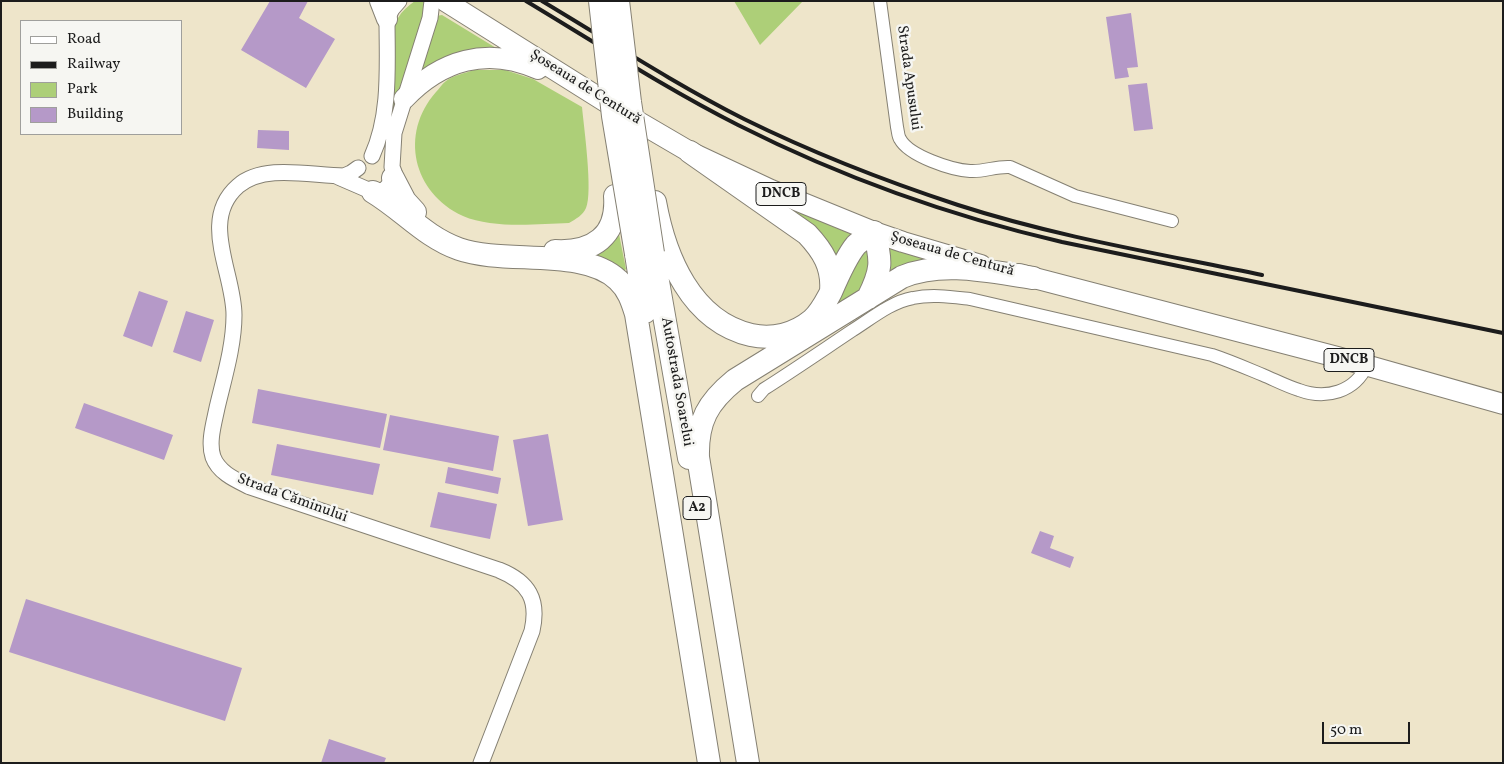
<!DOCTYPE html>
<html>
<head>
<meta charset="utf-8">
<style>
  body { margin:0 }
  #map { position:relative; width:1504px; height:764px; overflow:hidden; background:#eee5ca; font-family:Vollkorn,serif }
  canvas { display:block }
  .frame { position:absolute; inset:0; border:2px solid #1c1c1c; pointer-events:none }
  .legend { position:absolute; left:20px; top:20px; width:162px; height:115px; box-sizing:border-box; background:#f6f6f2; border:1px solid #9f9f9c; margin:0; padding:6px 9px; list-style:none; font-size:15px; color:#1c1c1c }
  .legend li { display:flex; align-items:center; gap:10px; height:25px }
  .legend b { width:25px; border:1px solid #9f9f9c }
  .scale { position:absolute; left:1322px; top:722px; width:88px; height:22px; box-sizing:border-box; border:2px solid #1c1c1c; border-top:0; padding-left:6px; font-size:15px; line-height:18px; white-space:nowrap; color:#1c1c1c; -webkit-text-stroke:4px #f6f6f2; paint-order:stroke }
</style>
</head>
<body>
<div id="map">
<canvas width="1504" height="764"></canvas>
<div class="frame"></div>
<ul class="legend">
<li><b style="height:6px;background:#fff"></b>Road</li>
<li><b style="height:6px;background:#1c1c1c"></b>Railway</li>
<li><b style="height:14px;background:#adcf78"></b>Park</li>
<li><b style="height:14px;background:#b599c8"></b>Building</li>
</ul>
<div class="scale">50 m</div>
</div>
<script>
const ctx = document.querySelector('canvas').getContext('2d');
ctx.lineJoin = 'round';
function fill(path, color) {
  ctx.fillStyle = color;
  ctx.fill(path, 'evenodd');
}
function strokePath(path, color, width, dash) {
  ctx.strokeStyle = color;
  ctx.lineWidth = width;
  ctx.lineCap = dash ? 'butt' : 'round';
  ctx.setLineDash(dash || []);
  ctx.stroke(path);
}
function drawText(font, color, halo, rows, align = 'center') {
  ctx.font = font + ' Vollkorn,serif';
  ctx.lineWidth = 5;
  ctx.setLineDash([]);
  ctx.textBaseline = 'middle';
  ctx.strokeStyle = halo;
  ctx.fillStyle = color;
  for (const [text, x, y, turn = 0] of rows) {
    ctx.save();
    ctx.translate(x, y);
    ctx.rotate((+turn || 0) * Math.PI / 180);
    ctx.textAlign = isNaN(turn) ? turn : align;
    if (halo) ctx.strokeText(text, 0, 0);
    ctx.fillText(text, 0, 0);
    ctx.restore();
  }
}
const green = new Path2D(`
  M415 1H425L428 3 397 108 393 110 389 108C390 84 387 38 398 18 402 11 408 6 415 1Z
  M734 1H803L760 45Z
  M442 15 506 54 418 75 436 16Z
  M474 70H505L533 79 582 107C584 128 593 192 586 208 583 215 576 219 569 223 537 224 493 229 463 216 413 193 399 134 436 92 439 89 442 84 446 81 453 75 466 73 474 70Z
  M781 205 851 234 852 235 841 263Z
  M618 229 626 269 623 272 592 257Z
  M868 243 872 270 858 293 839 303 835 302Z
  M888 244 927 256V263L885 279Z`);
const building = new Path2D(`
  M270 1H308L299 18 335 39 306 88 241 50Z
  M1131 13 1138 67 1127 68 1129 77 1115 79 1106 17Z
  M1147 83 1153 129 1134 131 1128 85Z
  M258 130 289 131V150L257 148Z
  M139 291 168 301 152 347 123 336Z
  M186 311 214 320 201 362 173 352Z
  M258 389 387 414 380 448 252 423Z
  M84 403 173 435 164 460 75 428Z
  M390 415 499 436 493 471 383 450Z
  M548 434 563 520 528 526 513 440Z
  M277 444 380 464 373 495 271 475Z
  M448 467 501 478 498 494 445 483Z
  M438 492 497 504 490 539 430 527Z
  M1040 531 1054 536 1050 548 1074 557 1070 568 1031 553Z
  M26 599 242 668 225 721 9 652Z
  M329 739 386 758 384 763H321Z`);
const minor = new Path2D(`
  M880 1 897 127C898 131 898 136 900 139 909 156 952 170 970 171 984 172 996 166 1010 167L1075 196 1172 221
  M758 396 764 389C794 370 823 350 853 330 872 318 891 302 913 298 932 294 952 297 970 299L1212 355C1230 361 1246 368 1263 375 1275 380 1286 386 1299 390 1326 400 1355 392 1367 365`);
const tertiary = new Path2D(`
  M372 156C391 114 387 65 387 19L392 9 399 1
  M358 168 351 173 344 176C312 176 264 163 238 186 199 220 234 273 234 315 234 346 224 378 217 408 214 423 208 442 213 457 219 473 236 480 250 487L499 570C529 582 539 600 532 631L481 763
  M336 176 373 192 384 190 391 183 394 172 392 167 394 133 430 18 432 1`);
const primary = new Path2D(`
  M380 1 387 19
  M445 1 625 114 690 152 771 190 874 232 903 242 981 265
  M404 99C441 60 487 46 538 69
  M1019 274 1337 357 1503 404`);
const motorway = new Path2D(`
  M690 152 807 234C823 251 833 267 831 291
  M393 178 405 201 415 212
  M373 192C403 210 425 237 459 249 504 265 583 247 618 280 628 289 632 301 636 314L709 763
  M655 202C665 257 691 321 751 335 773 340 795 334 812 320 821 312 825 303 831 292 837 278 846 257 856 245 861 240 868 236 874 232 882 261 882 270 868 298
  M555 251C593 253 618 236 615 196
  M653 253 689 458
  M636 254 645 312
  M748 763 698 457C697 421 708 402 735 380L902 277C943 260 991 272 1033 278`);
const rail = new Path2D(`
  M526 1C596 43 665 88 738 125 841 177 950 216 1062 242L1503 333
  M542 1C609 41 675 84 744 119 813 153 885 181 958 205 1057 237 1161 254 1262 275`);
const motorwayBridge = new Path2D(`
  M600 1 613 116 636 254
  M618 1 630 102 653 253`);
const shields = [
  [781,194,50],
  [1349,360,50],
  [697,508,28]
];
const shieldNames = [
  ["DNCB",781,194],
  ["DNCB",1349,360],
  ["A2",697,508]
];
const streetNames = [
  ["Strada Apusului",908,78,82],
  ["Șoseaua de Centură",585,88,32],
  ["Șoseaua de Centură",952,255,16],
  ["Autostrada Soarelui",676,382,80],
  ["Strada Căminului",292,499,20]
];
fill(green, '#adcf78');
fill(building, '#b599c8');
strokePath(minor, '#858073', 14);
strokePath(tertiary, '#858073', 17);
strokePath(primary, '#858073', 22);
strokePath(motorway, '#858073', 24);
strokePath(minor, '#fff', 12);
strokePath(tertiary, '#fff', 15);
strokePath(primary, '#fff', 20);
strokePath(motorway, '#fff', 22);
strokePath(rail, '#1c1c1c', 4);
strokePath(motorwayBridge, '#858073', 24, []);
strokePath(motorwayBridge, '#fff', 22);
for (const [x, y, w] of shields) {
  const box = new Path2D();
  box.roundRect(x - w / 2, y - 11.5, w, 23, 4);
  ctx.fillStyle = '#f6f6f2';
  ctx.fill(box);
  strokePath(box, '#1c1c1c', 1);
}
drawText('bold 14px', '#1c1c1c', null, shieldNames);
drawText('15px', '#1c1c1c', '#f6f6f2', streetNames);
</script>
</body>
</html>
